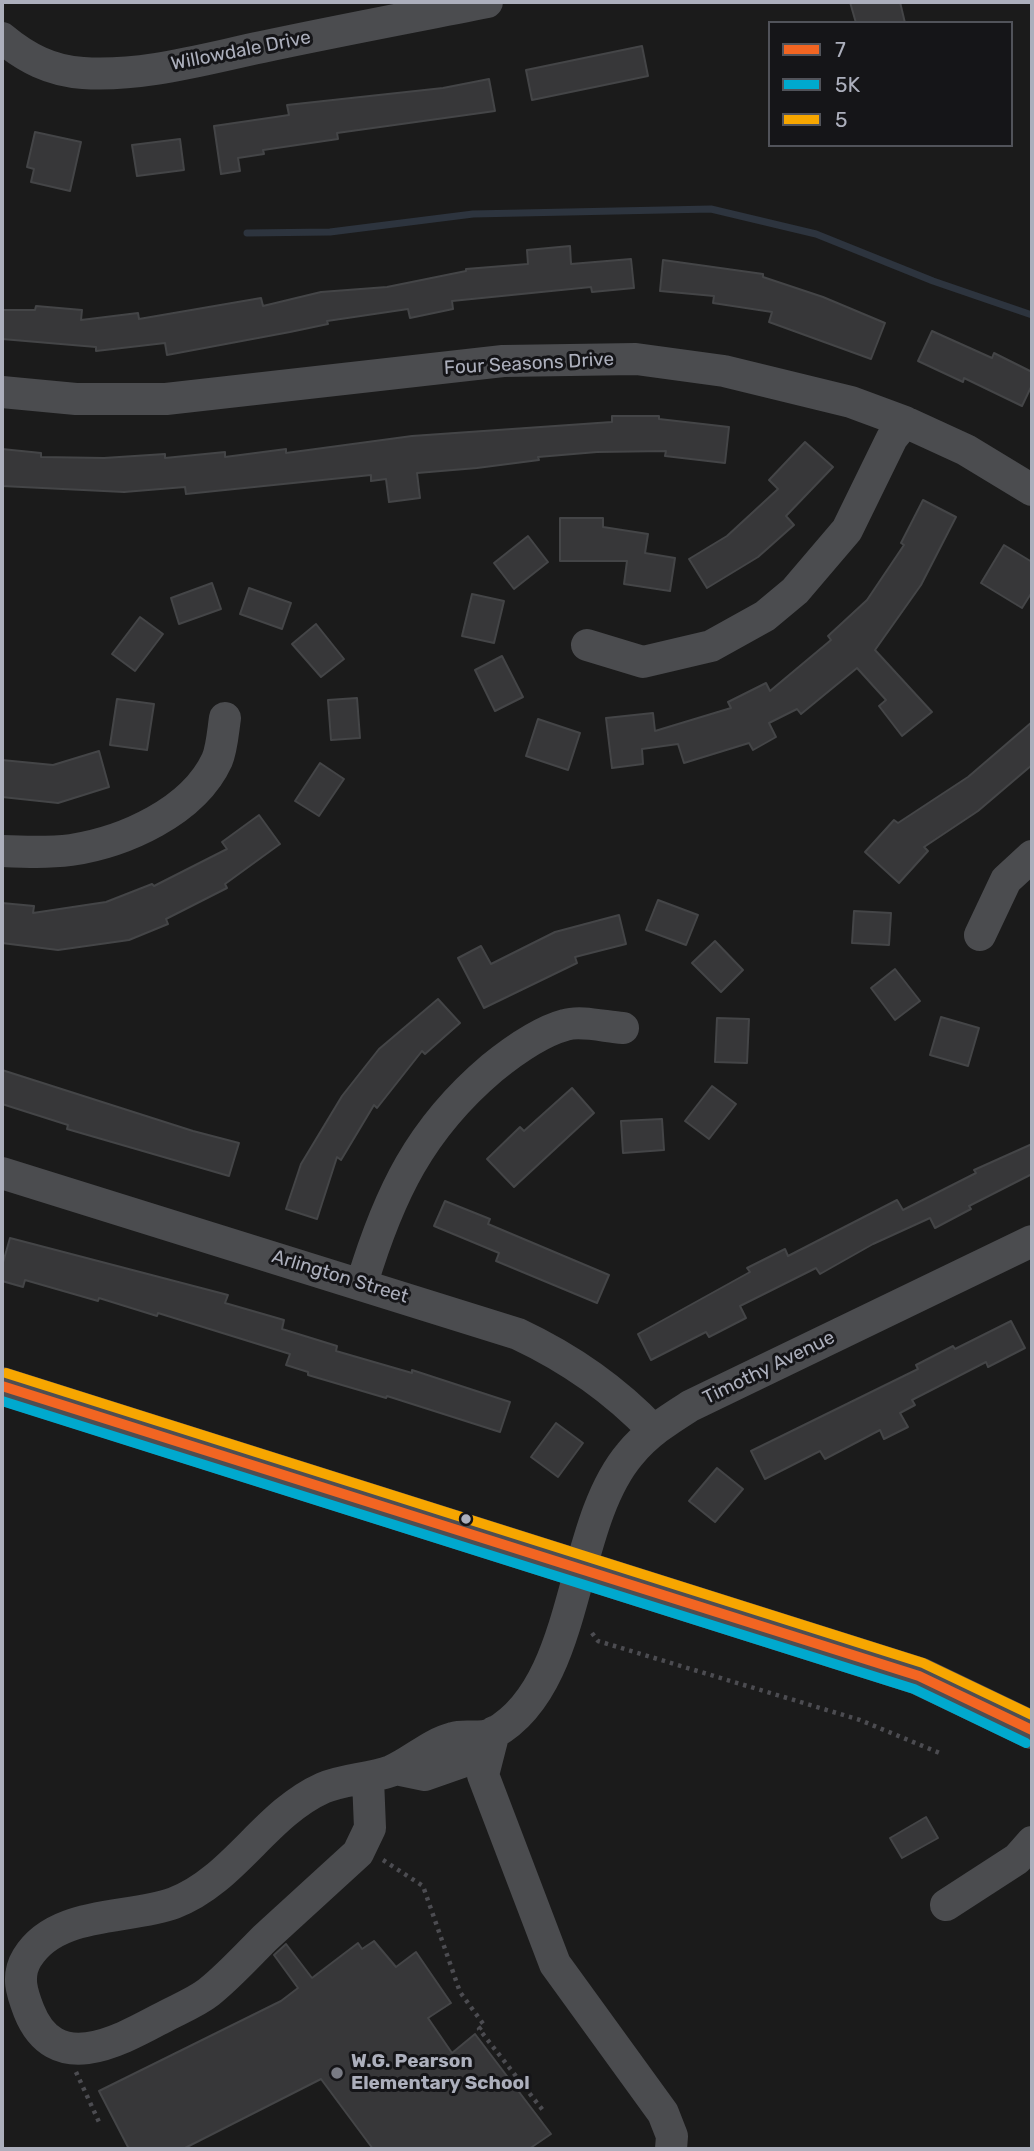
<!DOCTYPE html>
<html>
<head>
<meta charset="utf-8">
<style>
  body { margin:0 }
  #map { position:relative; width:1034px; height:2151px; overflow:hidden; background:#1b1b1b; font-family:Rubik,sans-serif }
  canvas { display:block }
  .frame { position:absolute; inset:0; border:4px solid #acafbc; pointer-events:none }
  .legend { position:absolute; left:768px; top:21px; width:245px; height:126px; box-sizing:border-box; background:#151518; border:2px solid #51535a; margin:0; padding:9px 12px; list-style:none; font-size:21px; color:#acafbc }
  .legend li { display:flex; align-items:center; gap:14px; height:35px }
  .legend b { width:35px; border:2px solid #51535a }
</style>
</head>
<body>
<div id="map">
<canvas width="1034" height="2151"></canvas>
<div class="frame"></div>
<ul class="legend">
<li><b style="height:9px;background:#f26522"></b>7</li>
<li><b style="height:9px;background:#00a9ce"></b>5K</li>
<li><b style="height:9px;background:#f7a600"></b>5</li>
</ul>
</div>
<script>
const ctx = document.querySelector('canvas').getContext('2d');
ctx.lineJoin = 'round';
function strokePath(path, color, width, dash) {
  ctx.strokeStyle = color;
  ctx.lineWidth = width;
  ctx.lineCap = dash ? 'butt' : 'round';
  ctx.setLineDash(dash || []);
  ctx.stroke(path);
}
function fill(path, color) {
  ctx.fillStyle = color;
  ctx.fill(path, 'evenodd');
}
function drawText(font, color, halo, rows, align = 'center') {
  ctx.font = font + ' Rubik,sans-serif';
  ctx.lineWidth = 6;
  ctx.setLineDash([]);
  ctx.textBaseline = 'middle';
  ctx.strokeStyle = halo;
  ctx.fillStyle = color;
  for (const [text, x, y, turn = 0] of rows) {
    ctx.save();
    ctx.translate(x, y);
    ctx.rotate((+turn || 0) * Math.PI / 180);
    ctx.textAlign = isNaN(turn) ? turn : align;
    if (halo) ctx.strokeText(text, 0, 0);
    ctx.fillText(text, 0, 0);
    ctx.restore();
  }
}
const stream = new Path2D(`
  M247 233 330 232 473 214 711 209 816 234 933 281 1032 315`);
const building = new Path2D(`
  M850 2H900L905 23H856Z
  M642 46 648 76 532 100 526 70Z
  M489 79 495 111 337 133 338 139 263 150 264 154 238 158 240 171 221 174 214 126 289 115 287 105 443 88Z
  M35 132 81 142 70 191 31 182 34 169 27 167Z
  M180 139 184 170 137 176 132 145Z
  M570 246 571 264 631 259 634 288 592 292 591 287 452 301 453 309 410 318 408 309 327 321 328 324 290 332 167 355 165 343 96 351V347L2 339V310H35L36 306 82 310 81 320 138 313 139 319 261 298 263 306 321 292 387 287 466 271V269L528 264 527 250Z
  M663 260 763 274V277L823 297 885 323 871 359 769 322 772 312 713 303 714 296 660 291Z
  M932 331 992 358 994 353 1032 372V385L1022 406 964 378 963 382 918 361Z
  M612 416H659V419L729 427 725 463 665 456 666 451 597 452 538 457 539 460 477 468 417 473 420 498 389 502 386 479 371 481V475L186 494 185 487 124 492 2 486V449L41 453V457L104 458 165 454V458L225 452V457L286 449V453L412 436 612 422Z
  M805 442 833 467 786 516 794 525 758 557 707 588 689 559 727 536 778 489 769 480Z
  M923 500 956 517 921 585 875 650 932 712 902 736 879 706 886 700 857 668 801 714 797 709 769 723 776 737 753 750 749 743 684 763 678 744 642 749 643 764 612 768 606 718 653 713 655 731 731 708 728 702 766 683 770 691 831 640 828 636 867 600 904 545 901 543Z
  M560 518H603V527L648 534 645 553 675 558 670 591 624 584 627 561H560Z
  M528 536 548 562 514 589 494 563Z
  M1004 545 1032 562V592L1022 608 981 583Z
  M212 583 221 609 179 624 171 598Z
  M249 588 291 603 282 629 240 614Z
  M472 594 504 601 494 643 462 636Z
  M140 617 163 634 135 671 112 654Z
  M316 624 344 659 321 677 292 644Z
  M502 656 523 697 495 711 475 670Z
  M357 698 360 738 331 740 328 700Z
  M117 699 154 704 147 750 110 745Z
  M538 719 580 733 568 770 526 756Z
  M1032 722V765L978 811 924 847 928 851 899 883 865 852 894 820 898 823 968 777Z
  M99 751 109 787 58 803 2 797V760L53 765Z
  M320 763 344 779 319 816 295 801Z
  M259 815 280 844 225 884 227 888 166 919 168 924 129 940 58 950 2 943V903L34 906 33 913 106 902 152 884 154 886 227 849 222 842Z
  M658 900 698 915 686 945 646 930Z
  M854 911 891 913 889 945 852 943Z
  M619 915 626 944 575 957 577 963 484 1008 458 958 481 946 491 964 555 932Z
  M715 941 743 970 721 992 692 963Z
  M895 969 920 1001 895 1020 871 988Z
  M438 999 460 1023 425 1054 422 1051 377 1108 374 1105 341 1160 337 1157 317 1219 286 1209 301 1164 342 1096 379 1049Z
  M941 1017 979 1028 968 1066 930 1055Z
  M717 1018 749 1019 747 1063 715 1062Z
  M2 1070 193 1131 239 1143 229 1176 67 1129 68 1125 2 1104Z
  M712 1086 736 1104 709 1139 685 1121Z
  M572 1088 594 1113 514 1187 487 1159 520 1127 524 1131Z
  M662 1119 664 1150 623 1153 621 1121Z
  M1032 1144V1174L969 1206 971 1209 935 1228 930 1218 873 1244 820 1274 816 1268 740 1306 746 1318 709 1337 706 1332 651 1360 638 1334 750 1272 747 1268 785 1249 788 1256 897 1200 903 1210 976 1173 974 1170Z
  M445 1201 490 1219 488 1224 609 1275 597 1303 496 1261 499 1253 434 1226Z
  M10 1238 228 1295 225 1303 284 1320 282 1329 337 1346 336 1351 412 1373V1370L510 1402 500 1432 387 1396 386 1398 308 1375V1372L286 1365 290 1354 158 1313 157 1316 99 1298 98 1301 25 1280 23 1287 2 1281V1266Z
  M1011 1321 1025 1348 988 1367 986 1362 912 1400 915 1405 900 1413 908 1427 884 1439 880 1430 825 1459 820 1451 765 1479 751 1451 918 1369 916 1365 953 1346 955 1349Z
  M556 1423 583 1443 558 1477 531 1457Z
  M717 1468 743 1489 715 1522 689 1501Z
  M926 1817 938 1838 902 1858 890 1838Z
  M374 1941 396 1967 416 1952 451 2003 428 2018 452 2053 475 2034 551 2134 529 2149H373L321 2079 183 2149H129L99 2091 281 2001 298 1988 274 1955 286 1944 312 1978 358 1943 362 1949Z`);
const path = new Path2D(`
  M592 1633 598 1641 860 1720 942 1754
  M383 1860 423 1886 460 1992 484 2025 479 2029 545 2113
  M76 2072 99 2122`);
const minor = new Path2D(`
  M2 38C26 58 51 71 83 73 143 77 204 59 262 47 337 31 412 17 487 2
  M2 392 76 399H166L503 361 636 359 724 371 851 402 905 422 966 450 1032 490
  M587 645 643 662 711 646 765 616 795 591 847 530 892 438 905 422
  M2 851C25 852 48 853 71 850 124 842 193 812 217 760 222 748 223 731 225 718
  M980 935 1006 880 1032 856
  M2 1173 518 1334C569 1358 614 1389 653 1430
  M362 1283C389 1194 420 1129 492 1068 513 1051 539 1032 565 1025 581 1020 606 1027 623 1028
  M494 1732 483 1775 555 1964 663 2113 672 2136 671 2149
  M396 1769 425 1775 465 1761 481 1737
  M368 1779 370 1828 358 1853C327 1881 296 1910 265 1938 247 1956 229 1976 209 1992 195 2003 176 2010 160 2019 117 2042 55 2076 29 2011 22 1993 16 1976 27 1958 56 1910 128 1920 174 1903 234 1880 265 1814 323 1788 344 1779 369 1779 391 1771 412 1762 430 1744 453 1738 466 1734 480 1740 494 1733 581 1684 568 1527 630 1454 647 1433 668 1420 690 1406L1032 1241
  M946 1905 1017 1859 1032 1842`);
const major = new Path2D(`
  M2 1386 919 1676 1032 1730`);
const bus1 = new Path2D(`
  M2 1386 919 1676 1032 1730`);
const bus2 = new Path2D(`
  M2 1401 914 1689 1026 1743`);
const bus3 = new Path2D(`
  M6 1373 923 1663 1032 1715`);
const markers = [
  [466,1519,6,"#acafbc"],
  [337,2073,7,"#797b84"]
];
const streetNames = [
  ["Willowdale Drive",241,51,-11],
  ["Four Seasons Drive",529,364,-3],
  ["Arlington Street",340,1277,17],
  ["Timothy Avenue",769,1368,-26]
];
const poiNames = [
  ["W.G. Pearson",351,2062],
  ["Elementary School",351,2084]
];
strokePath(stream, '#2d343e', 7);
fill(building, '#373739');
strokePath(building, '#444547', 2);
strokePath(path, '#4c4c51', 4.5, [3.5, 5]);
strokePath(minor, '#4b4c4f', 32);
strokePath(major, '#4e4e52', 38);
strokePath(bus1, '#f26522', 10);
strokePath(bus2, '#00a9ce', 10);
strokePath(bus3, '#f7a600', 10);
for (const [x, y, r, color] of markers) {
  const dot = new Path2D();
  dot.arc(x, y, r, 0, 2 * Math.PI);
  ctx.fillStyle = color;
  ctx.fill(dot);
  strokePath(dot, '#151518', 2.5);
}
drawText('19px', '#acafbc', '#151518', streetNames);
drawText('bold 19px', '#acafbc', '#151518', poiNames, 'left');
</script>
</body>
</html>
